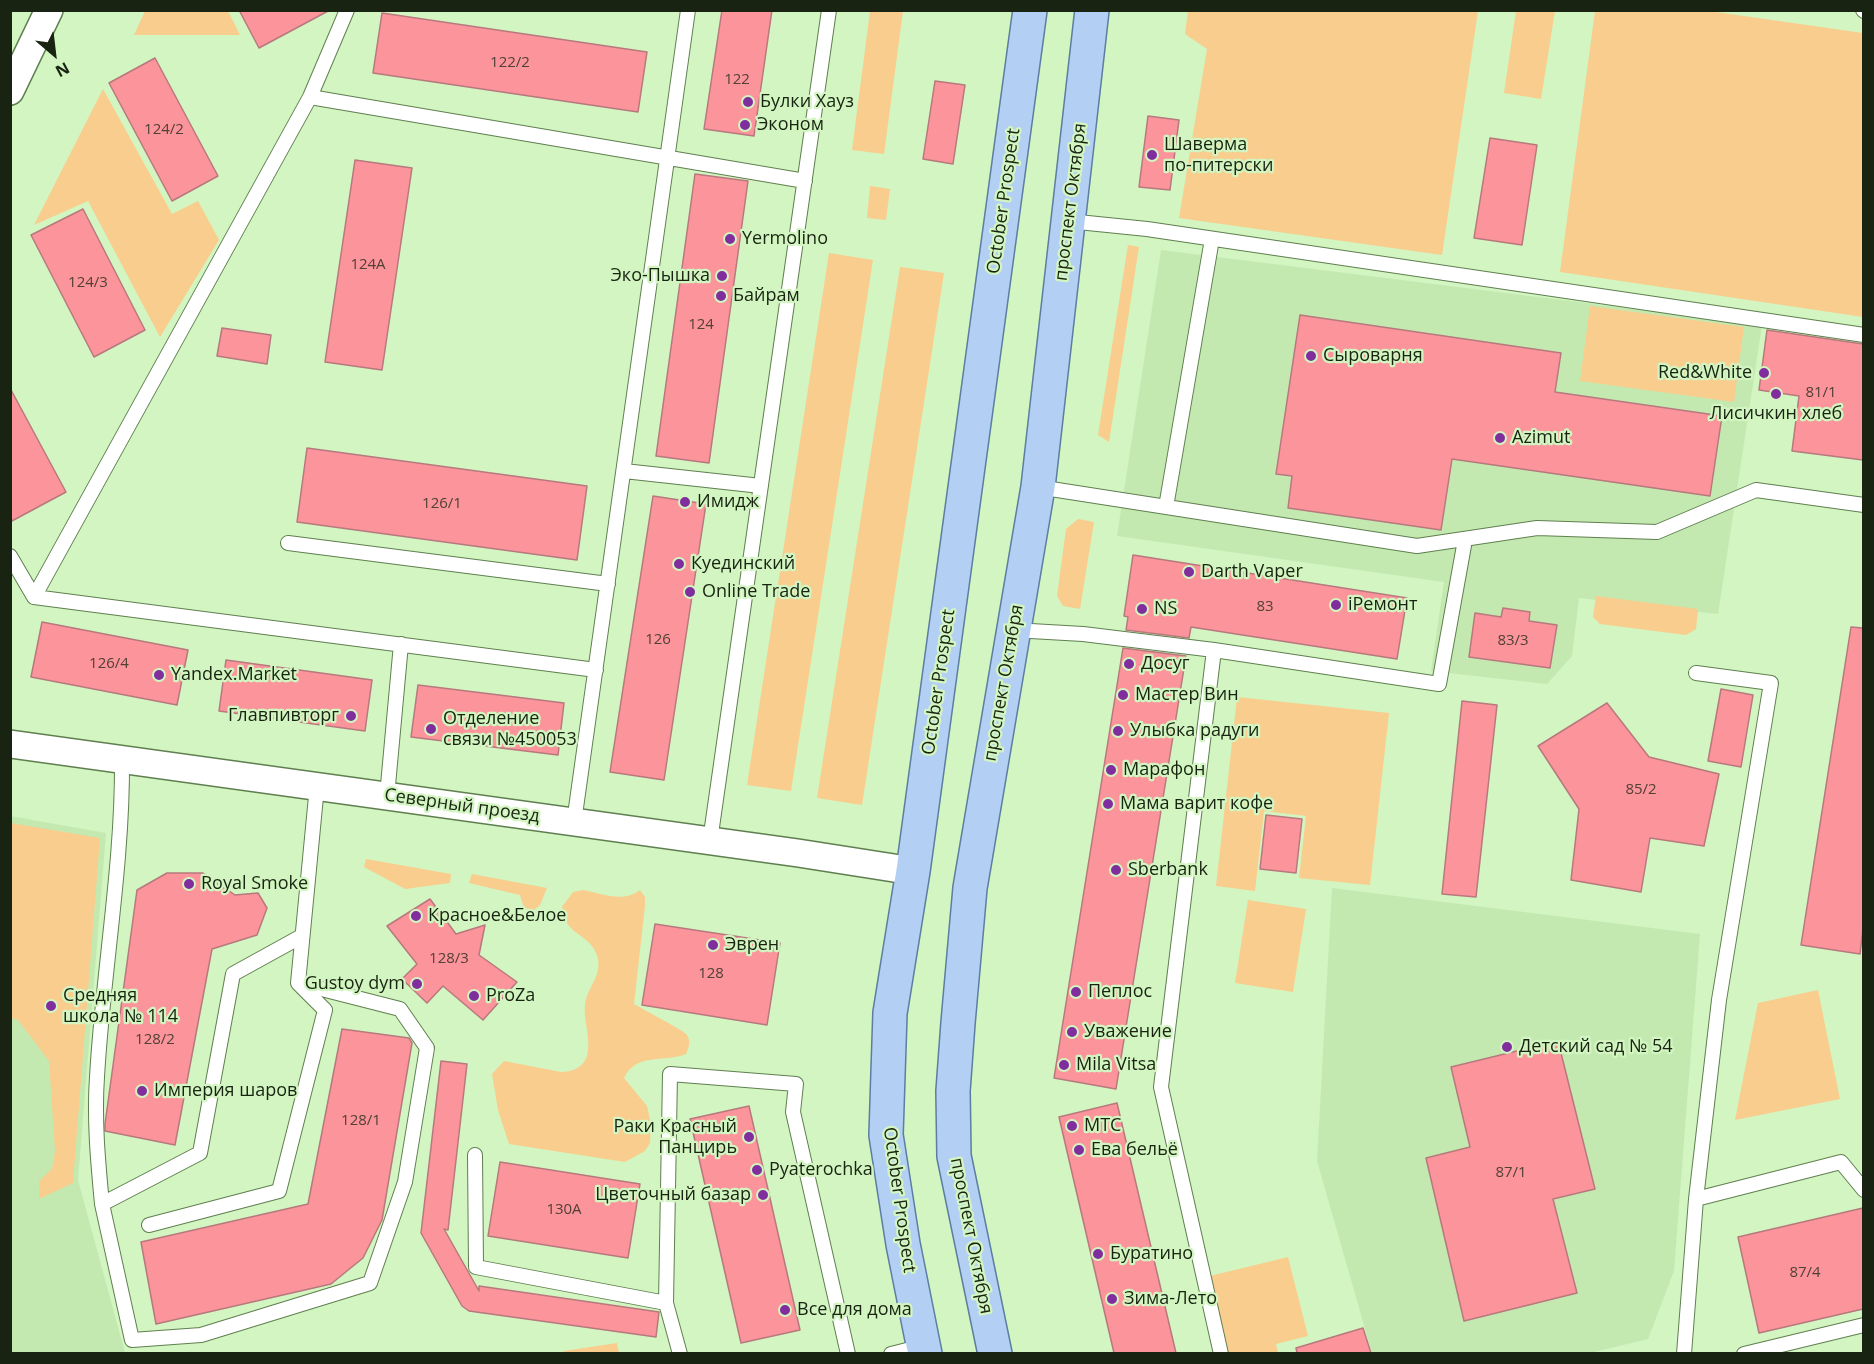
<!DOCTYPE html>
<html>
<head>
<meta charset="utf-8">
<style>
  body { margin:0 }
  #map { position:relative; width:1874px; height:1364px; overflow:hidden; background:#d2f5c1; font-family:"Open Sans",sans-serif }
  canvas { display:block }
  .frame { position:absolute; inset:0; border:12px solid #182411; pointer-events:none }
  .north { position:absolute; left:24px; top:24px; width:60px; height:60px; -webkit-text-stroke:4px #d2f5c1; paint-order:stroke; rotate:152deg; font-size:16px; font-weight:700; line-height:24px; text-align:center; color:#182411 }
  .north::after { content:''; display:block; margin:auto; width:21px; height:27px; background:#182411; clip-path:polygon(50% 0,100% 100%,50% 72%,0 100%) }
</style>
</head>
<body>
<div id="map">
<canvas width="1874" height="1364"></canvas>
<div class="frame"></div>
<div class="north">N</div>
</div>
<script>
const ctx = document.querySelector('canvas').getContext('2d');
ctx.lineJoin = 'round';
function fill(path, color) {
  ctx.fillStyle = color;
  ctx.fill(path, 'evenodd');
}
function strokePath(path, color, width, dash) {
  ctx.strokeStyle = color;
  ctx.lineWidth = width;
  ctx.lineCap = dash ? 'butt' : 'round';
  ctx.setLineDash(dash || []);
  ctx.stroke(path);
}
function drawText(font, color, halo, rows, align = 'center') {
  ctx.font = font + ' "Open Sans",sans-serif';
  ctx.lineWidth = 4.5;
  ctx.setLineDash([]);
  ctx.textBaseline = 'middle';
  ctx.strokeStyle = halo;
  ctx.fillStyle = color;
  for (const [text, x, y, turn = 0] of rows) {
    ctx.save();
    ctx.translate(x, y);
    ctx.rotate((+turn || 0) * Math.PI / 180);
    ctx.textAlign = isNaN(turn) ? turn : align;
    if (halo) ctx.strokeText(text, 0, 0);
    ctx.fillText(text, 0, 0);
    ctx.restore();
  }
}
const built = new Path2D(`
  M1161 250 1762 325 1718 614 1579 598 1572 656 1547 684 1431 671 1444 582 1117 536Z
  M10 816 106 833 78 1180 125 1353H11Z
  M1332 888 1700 934 1674 1271 1648 1339 1590 1353H1372L1317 1161Z`);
const green = new Path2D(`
  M145 11H228L240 35H134Z
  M870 11H903L884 154 852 150Z
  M1188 11H1478L1442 255 1179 218 1207 49 1185 34Z
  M1516 11H1555L1541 99 1504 93Z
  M1595 11H1709L1863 33V317L1560 272Z
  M103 89 172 214 198 201 219 240 160 337 88 201 34 225Z
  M870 186 890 189 886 220 867 218Z
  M1128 245 1139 247 1109 442 1098 435Z
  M829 253 873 260 791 791 747 785Z
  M900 267 944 273 862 805 817 798Z
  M1590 306 1744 327 1734 402 1580 381Z
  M1078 519 1094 522 1080 609 1063 606 1057 596 1066 529Z
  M1596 596 1698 609 1696 629 1686 635 1600 624 1593 617Z
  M1237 697 1389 713 1370 885 1299 878 1306 816 1264 811 1255 891 1216 886Z
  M11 823 100 838 73 1183 39 1199V1181L52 1169 55 1151 49 1061 18 1020 11 1018Z
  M366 859 451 874 450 883 405 889 364 867Z
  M472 874 547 888 540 905 534 910 524 908 520 895 469 883Z
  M583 890C603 894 623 903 640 890L645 897V906L634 1004C642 1009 685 1031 687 1035 691 1042 689 1047 686 1054 665 1063 636 1052 624 1078L647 1106 651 1124 650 1143 645 1151 625 1162 509 1144 498 1110 492 1074 504 1061 561 1072C605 1070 582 1026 585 1005 587 986 605 974 596 953 588 933 564 935 562 907L573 892Z
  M1248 900 1306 909 1293 992 1235 983Z
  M1818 990 1840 1099 1735 1120 1758 1003Z
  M1288 1257 1308 1336 1276 1344 1278 1353H1228L1210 1276Z
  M617 1343 619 1353H564V1351Z`);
const building = new Path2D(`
  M239 10H330L259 48Z
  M722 10H772L754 136 704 129Z
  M382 13 647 52 638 112 373 73Z
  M155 58 218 176 172 201 109 83Z
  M935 81 965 85 953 164 923 159Z
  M1148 116 1179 120 1170 190 1139 187Z
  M1490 138 1537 145 1522 245 1474 238Z
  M355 160 412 168 382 370 325 362Z
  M695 174 748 181 709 463 656 456Z
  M83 209 145 330 94 357 31 235Z
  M1300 315 1561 353 1555 392 1722 416 1710 496 1452 459 1441 530 1288 508 1292 476 1276 474Z
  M222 328 271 335 267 364 217 356Z
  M1767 330 1863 344V460L1792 451 1799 396 1759 390Z
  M10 388 66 492 10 522Z
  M307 448 587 486 577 560 297 522Z
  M653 496 706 504 664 780 610 772Z
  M1133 555 1407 598 1397 659 1191 627 1189 638 1126 630 1128 617 1124 616Z
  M1503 608 1530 612 1529 621 1557 625 1550 668 1469 657 1475 613 1501 617Z
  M42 622 188 650 177 705 31 677Z
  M1851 627 1863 628V929L1860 954 1801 945Z
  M1123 648 1186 656 1116 1089 1054 1078Z
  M226 660 372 680 365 731 219 711Z
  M418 685 564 703 558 755 411 737Z
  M1721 689 1753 695 1741 767 1708 761Z
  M1462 701 1497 705 1476 897 1442 894Z
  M1607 703 1649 757 1719 774 1704 846 1650 838 1641 892 1571 880 1579 809 1538 746Z
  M1266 815 1302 819 1296 873 1260 869Z
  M167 873H203L235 895 258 893 267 908 257 935 212 949 175 1145 105 1131V1124L137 890Z
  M430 899 456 934 485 925 479 955 517 982 483 1020 443 986 427 1003 402 979 417 964 387 926Z
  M655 924 780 943 767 1025 642 1005Z
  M342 1029 409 1038 412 1043 382 1220 363 1258 331 1284 156 1324 141 1242 308 1204Z
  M1558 1041 1595 1189 1553 1199 1577 1293 1464 1321 1426 1158 1470 1147 1451 1067Z
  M441 1061 467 1064 448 1230 444 1229 479 1291V1286L659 1312 656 1337 469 1311 462 1306 421 1233Z
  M1117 1103 1176 1353H1114L1059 1117Z
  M749 1106 800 1330 741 1343 690 1119Z
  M500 1162 640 1184 628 1258 488 1236Z
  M1863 1208V1309L1759 1333 1738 1237Z
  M1363 1328 1371 1353H1297L1296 1348Z`);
const service = new Path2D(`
  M1863 10 1864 11
  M310 97 805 181
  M1068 221 1147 229 1864 335
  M624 471 761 486
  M1038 487 1417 546 1537 528 1657 532 1756 490 1864 505
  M1166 507 1212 239
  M288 543 608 584
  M10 556 34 597
  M34 597 310 97 347 10
  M34 597 596 670
  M1013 630 1083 634 1214 650 1161 1087 1221 1354
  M1214 650 1439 684 1465 540
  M387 796 401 644
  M574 822 688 10
  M710 841 829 10
  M298 983 400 1009 427 1048 405 1182 370 1283 201 1335 132 1340 102 1204 200 1153 233 974 302 936
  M475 1155 476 1267 666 1303 680 1354
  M1696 1199 1841 1162 1864 1190
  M102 1204C98 1162 94 1119 97 1077 103 970 123 865 122 758
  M149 1225 279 1191 325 1010 298 983 317 786
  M666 1303 670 1074 796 1084 793 1112 848 1354
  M891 1354 923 1346
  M1684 1354 1696 1199 1719 1000 1771 683 1696 673
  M1744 1354 1864 1325`);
const minor = new Path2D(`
  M10 91 49 10
  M10 744 798 853 913 871`);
const primary = new Path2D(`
  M925 1354 903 1244 886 1135 890 1013 913 871 1030 10
  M995 1354 954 1156 953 1091 958 1023 970 888 1038 487 1092 10`);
const markers = [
  [748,102,6,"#802e9d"],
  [745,125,6,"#802e9d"],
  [1152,155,6,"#802e9d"],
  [730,239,6,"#802e9d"],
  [722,276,6,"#802e9d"],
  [721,296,6,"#802e9d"],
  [1311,356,6,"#802e9d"],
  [1764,373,6,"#802e9d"],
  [1776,394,6,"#802e9d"],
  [1500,438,6,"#802e9d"],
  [685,502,6,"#802e9d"],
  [679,564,6,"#802e9d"],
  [1189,572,6,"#802e9d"],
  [690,592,6,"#802e9d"],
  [1336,605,6,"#802e9d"],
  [1142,609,6,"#802e9d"],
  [1129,664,6,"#802e9d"],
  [159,675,6,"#802e9d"],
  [1123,695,6,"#802e9d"],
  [351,716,6,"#802e9d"],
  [431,729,6,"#802e9d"],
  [1118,731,6,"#802e9d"],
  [1111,770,6,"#802e9d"],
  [1108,804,6,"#802e9d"],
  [1116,870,6,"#802e9d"],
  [189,884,6,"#802e9d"],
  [416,916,6,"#802e9d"],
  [713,945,6,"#802e9d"],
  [417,984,6,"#802e9d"],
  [1076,992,6,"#802e9d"],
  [474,996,6,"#802e9d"],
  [51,1006,6,"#802e9d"],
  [1072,1032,6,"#802e9d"],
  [1507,1047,6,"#802e9d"],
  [1064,1065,6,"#802e9d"],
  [142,1091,6,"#802e9d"],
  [1072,1126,6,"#802e9d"],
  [749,1137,6,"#802e9d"],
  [1079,1150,6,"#802e9d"],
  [757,1170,6,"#802e9d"],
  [763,1195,6,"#802e9d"],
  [1098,1254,6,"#802e9d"],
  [1112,1299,6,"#802e9d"],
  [785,1310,6,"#802e9d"]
];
const numberNames = [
  ["122/2",510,63],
  ["122",737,80],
  ["124/2",164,130],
  ["124А",368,265],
  ["124/3",88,283],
  ["124",701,325],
  ["81/1",1821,393],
  ["126/1",442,504],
  ["83",1265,607],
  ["126",658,640],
  ["83/3",1513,641],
  ["126/4",109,664],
  ["85/2",1641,790],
  ["128/3",449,959],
  ["128",711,974],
  ["128/2",155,1040],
  ["128/1",361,1121],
  ["87/1",1511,1173],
  ["130А",564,1210],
  ["87/4",1805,1273]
];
const poiNames = [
  ["Булки Хауз",760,102],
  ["Эконом",757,125],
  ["Шаверма",1164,145],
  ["по-питерски",1164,166],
  ["Yermolino",742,239],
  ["Эко-Пышка",710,276,"right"],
  ["Байрам",733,296],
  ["Сыроварня",1323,356],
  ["Red&White",1752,373,"right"],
  ["Лисичкин хлеб",1776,414,"center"],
  ["Azimut",1512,438],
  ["Имидж",697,502],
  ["Куединский",691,564],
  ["Darth Vaper",1201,572],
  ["Online Trade",702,592],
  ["iРемонт",1348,605],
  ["NS",1154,609],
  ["Досуг",1141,664],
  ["Yandex.Market",171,675],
  ["Мастер Вин",1135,695],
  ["Главпивторг",339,716,"right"],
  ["Отделение",443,719],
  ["связи №450053",443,740],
  ["Улыбка радуги",1130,731],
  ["Марафон",1123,770],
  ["Мама варит кофе",1120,804],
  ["Sberbank",1128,870],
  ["Royal Smoke",201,884],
  ["Красное&Белое",428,916],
  ["Эврен",725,945],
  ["Gustoy dym",405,984,"right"],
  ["Пеплос",1088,992],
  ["Средняя",63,996],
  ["школа № 114",63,1017],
  ["ProZa",486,996],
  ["Уважение",1084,1032],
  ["Детский сад № 54",1519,1047],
  ["Mila Vitsa",1076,1065],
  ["Империя шаров",154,1091],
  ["МТС",1084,1126],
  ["Раки Красный",737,1127,"right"],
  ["Панцирь",737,1148,"right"],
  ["Ева бельё",1091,1150],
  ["Pyaterochka",769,1170],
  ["Цветочный базар",751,1195,"right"],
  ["Буратино",1110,1254],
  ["Зима-Лето",1124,1299],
  ["Все для дома",797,1310]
];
const streetNames = [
  ["October Prospect",1004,201,-82],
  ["проспект Октября",1071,202,-83],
  ["October Prospect",939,682,-82],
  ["проспект Октября",1004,683,-80],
  ["Северный проезд",462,806,8],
  ["October Prospect",899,1200,82],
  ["проспект Октября",971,1236,79]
];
fill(built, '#c3e9b0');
fill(green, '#f9cd8e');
fill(building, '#fc949b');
strokePath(building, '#b7797d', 1.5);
strokePath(service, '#607f50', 16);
strokePath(minor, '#607f50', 30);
strokePath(primary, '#5c7ea0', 36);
strokePath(service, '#fff', 14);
strokePath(minor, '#fff', 27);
strokePath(primary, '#b3cff4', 33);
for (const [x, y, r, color] of markers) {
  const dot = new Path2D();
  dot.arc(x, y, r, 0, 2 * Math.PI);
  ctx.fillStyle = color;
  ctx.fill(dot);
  strokePath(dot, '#d2f5c1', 2);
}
drawText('15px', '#514034', null, numberNames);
drawText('18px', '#182411', '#d2f5c1', poiNames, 'left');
drawText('18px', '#182411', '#d2f5c1', streetNames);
</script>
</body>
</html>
